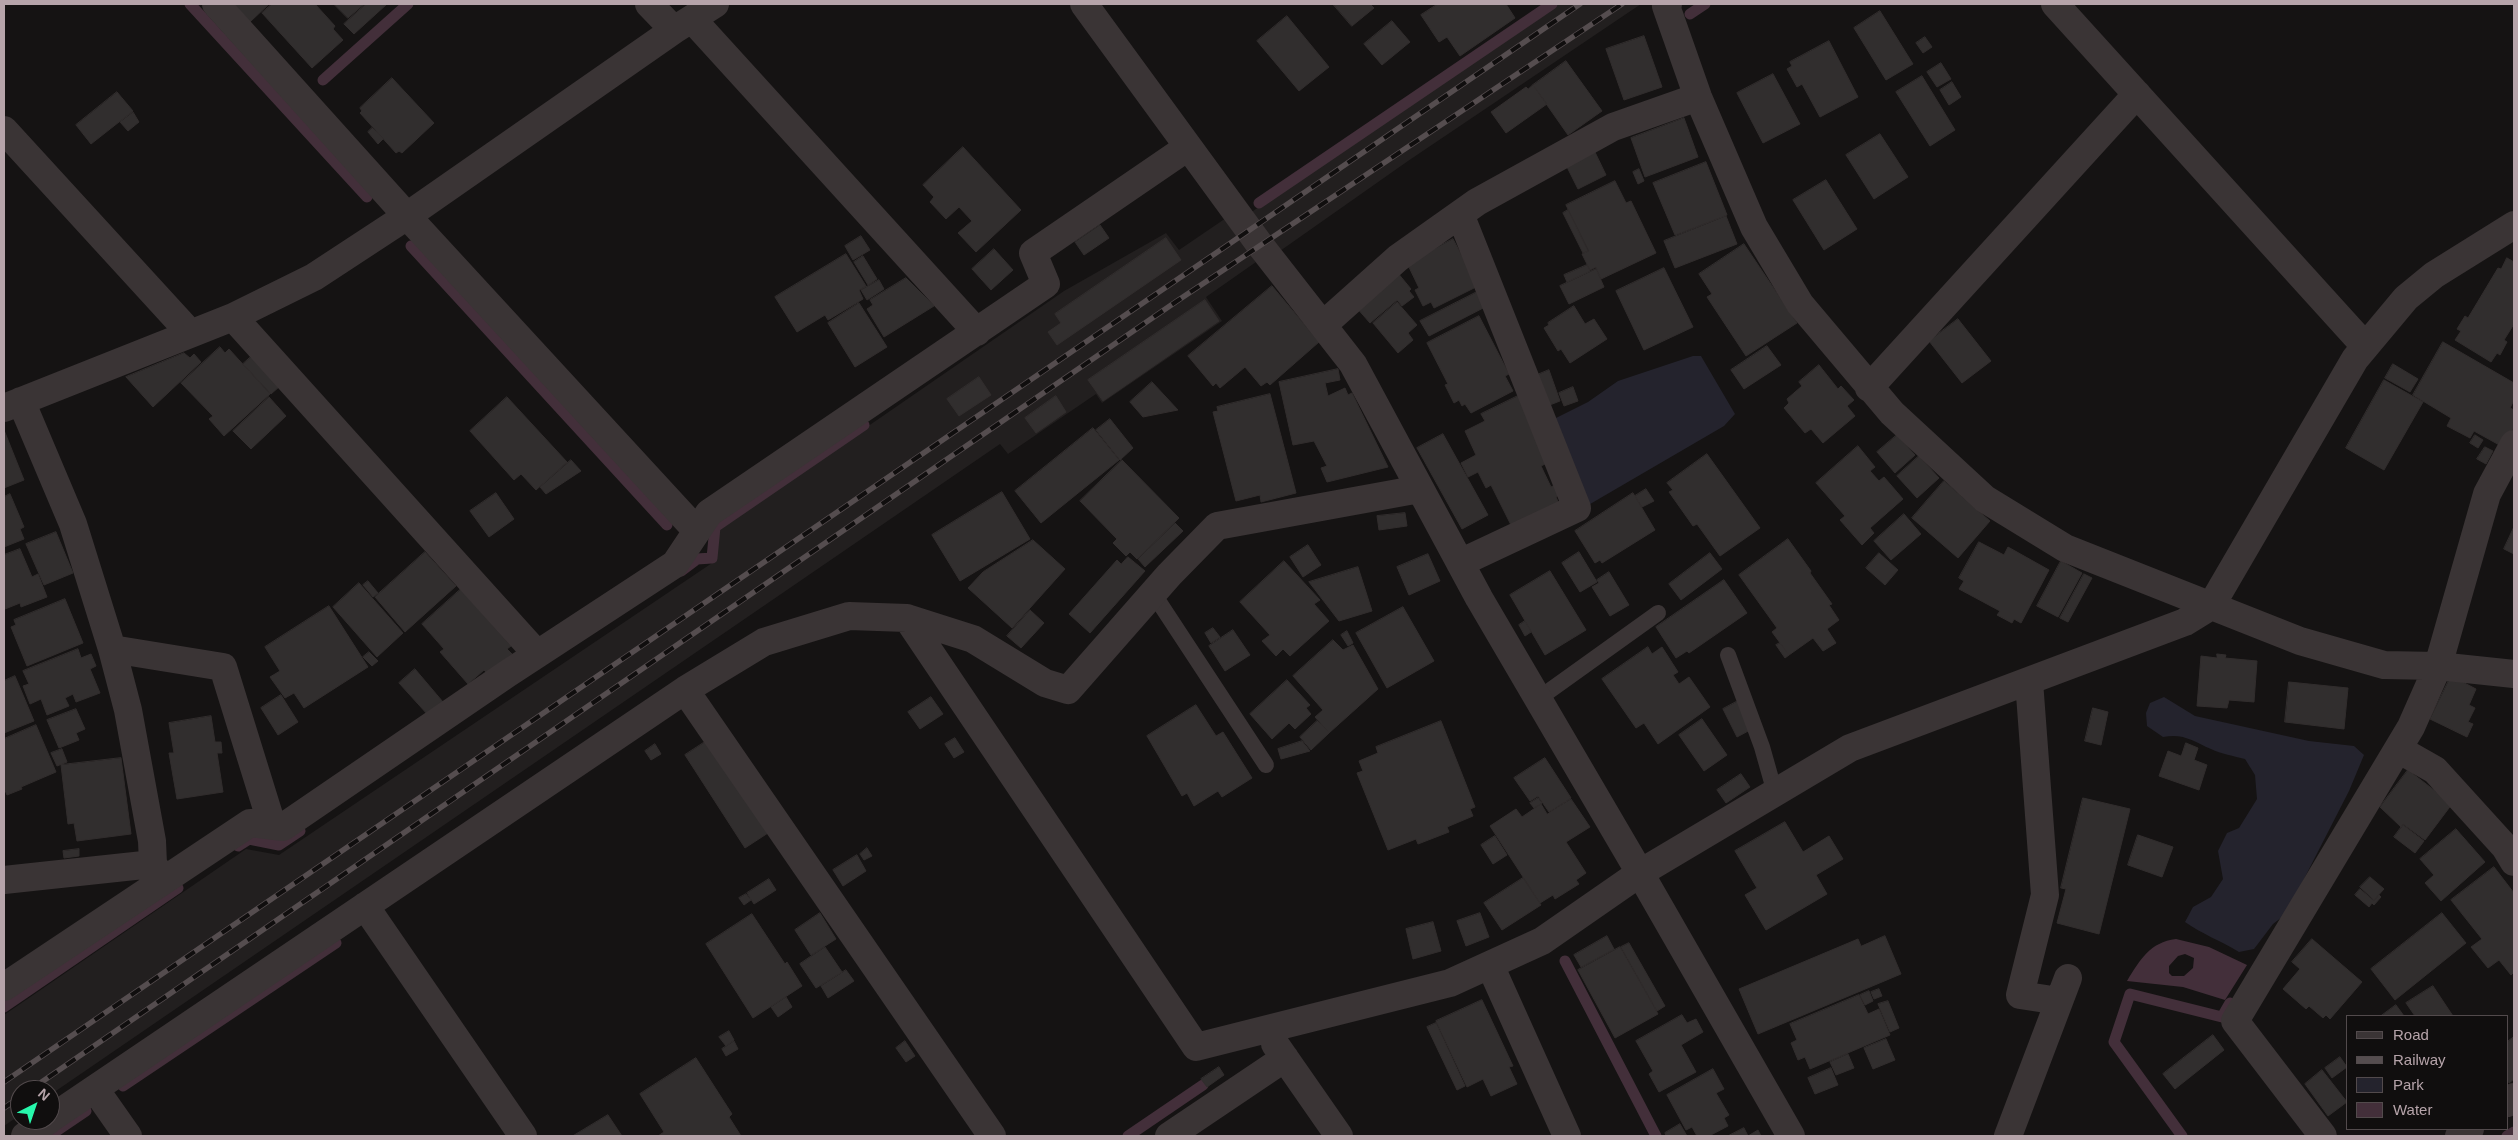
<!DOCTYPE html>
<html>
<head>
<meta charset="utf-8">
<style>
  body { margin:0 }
  #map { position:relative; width:2518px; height:1140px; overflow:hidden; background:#151313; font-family:Helvetica,sans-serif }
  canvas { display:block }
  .frame { position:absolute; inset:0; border:5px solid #b6a4aa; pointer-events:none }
  .legend { position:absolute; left:2346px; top:1015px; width:162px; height:115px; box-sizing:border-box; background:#100e0e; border:1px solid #524a4c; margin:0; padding:6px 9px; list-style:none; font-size:15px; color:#b6a4aa }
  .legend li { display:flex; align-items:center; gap:10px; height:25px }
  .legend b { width:25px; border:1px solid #524a4c }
  .north { position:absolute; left:10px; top:1080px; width:50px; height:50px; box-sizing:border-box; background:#100e0e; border:1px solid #524a4c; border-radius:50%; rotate:41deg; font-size:14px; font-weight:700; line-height:20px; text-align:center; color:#b6a4aa }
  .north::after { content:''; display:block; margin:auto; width:18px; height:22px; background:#27f8ac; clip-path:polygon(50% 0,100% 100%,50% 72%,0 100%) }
</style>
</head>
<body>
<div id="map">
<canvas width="2518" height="1140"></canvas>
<div class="frame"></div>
<ul class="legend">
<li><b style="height:6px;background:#3a3435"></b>Road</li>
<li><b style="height:6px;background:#554d4f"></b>Railway</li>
<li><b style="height:14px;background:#24232d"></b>Park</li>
<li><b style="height:14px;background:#432f3a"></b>Water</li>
</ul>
<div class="north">N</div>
</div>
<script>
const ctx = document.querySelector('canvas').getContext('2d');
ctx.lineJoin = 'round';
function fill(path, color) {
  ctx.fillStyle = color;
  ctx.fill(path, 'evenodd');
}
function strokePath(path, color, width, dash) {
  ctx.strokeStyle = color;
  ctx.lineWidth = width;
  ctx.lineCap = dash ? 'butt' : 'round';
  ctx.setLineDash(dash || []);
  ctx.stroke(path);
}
const built = new Path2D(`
  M1558 4H1641L1408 161 1280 251 1250 213Z
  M1226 218 1256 262 1206 297 1222 321 1102 403 1096 394 1008 454 1000 444 50 1095V1090H20V1115L4 1126V1015L246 849 279 855 715 561 719 529 1064 291 1166 233 1179 250Z`);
const green = new Path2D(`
  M1693 356H1701L1735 414 1724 426 1585 507 1548 422 1588 402 1618 381Z
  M2164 697 2195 716 2309 741 2354 746 2364 755 2349 791 2286 914 2273 924 2254 949 2239 952C2221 941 2202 934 2185 922L2193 907 2211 897 2223 879 2218 851 2227 833 2239 828 2257 799 2255 775 2245 759C2234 756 2221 754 2211 749 2193 741 2183 733 2163 737L2147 726 2146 713 2150 703Z`);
const water = new Path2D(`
  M2176 939 2209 947 2247 965 2225 1000 2183 987 2127 981C2140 960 2150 942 2176 939ZM2185 954 2194 958 2193 968 2184 976H2172L2169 973V966L2178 956Z`);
const stream = new Path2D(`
  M190 4 367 197
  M1690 14 1705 4
  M323 80 408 4
  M1259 203 1552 4
  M411 246 667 525
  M681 571 697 559 712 558 715 527 864 425
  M238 846 249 839 279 845 300 831
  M1565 961 1656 1136
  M4 1007 178 888
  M123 1086 336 943
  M49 1136 86 1111
  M1128 1136 1203 1085
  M2182 1136 2114 1042 2130 994 2222 1017 2230 1003
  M2507 1136 2514 1132`);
const building = new Path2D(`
  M234 4H269L250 22Z
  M272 4H315L335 26 333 29 343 40 312 68 262 13Z
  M334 4H364L348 18Z
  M366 4H387L354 34 344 24Z
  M1333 4H1370L1374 8 1352 26Z
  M1438 4H1506L1515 18 1460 56 1447 37 1439 42 1421 15Z
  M1880 11 1913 64 1886 80 1854 28Z
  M1287 16 1329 67 1299 91 1257 41Z
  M1392 21 1410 42 1382 65 1364 44Z
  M1644 36 1662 87 1624 100 1606 49Z
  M1925 37 1932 47 1923 53 1916 43Z
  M1829 41 1858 97 1820 117 1802 84 1797 87 1787 69 1792 66 1790 62Z
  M1566 61 1602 111 1568 135 1533 85Z
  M1941 63 1951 79 1937 87 1927 72Z
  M1773 74 1800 124 1763 143 1737 93Z
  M1922 76 1955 130 1930 146 1896 92Z
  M392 78 434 123 402 153 399 151 396 153 360 113 362 111 360 108Z
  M1952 82 1961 97 1949 105 1940 90Z
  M1533 85 1547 104 1506 133 1491 112 1526 87 1528 89Z
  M117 92 133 111 91 144 76 125Z
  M133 112 139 122 128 131 120 122Z
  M1684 118 1698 157 1645 177 1631 138Z
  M372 128 383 139 378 144 368 132Z
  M1880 134 1908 177 1874 199 1846 155Z
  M963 147 1021 210 976 252 958 233 972 221 959 207 946 219 930 202 934 197 923 185Z
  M1593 148 1606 175 1578 189 1564 161Z
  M1706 162 1727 215 1675 235 1653 183Z
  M1639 169 1644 181 1638 184 1633 172Z
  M1826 180 1857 229 1824 250 1793 200Z
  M1615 181 1626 203 1631 201 1656 253 1601 279 1596 267 1590 270 1582 254 1589 251 1566 205Z
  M1568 210 1588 251 1583 253 1563 213Z
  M1726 216 1737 244 1675 268 1664 241Z
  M1100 225 1109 238 1084 255 1075 242Z
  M861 236 870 250 853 260 845 246Z
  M1166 238 1181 260 1057 345 1048 332 1061 323 1055 314Z
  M1453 239 1478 286 1434 308 1431 302 1423 306 1415 290 1419 288 1407 263Z
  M1744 244 1797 323 1746 356 1707 297 1712 294 1699 274Z
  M994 249 1013 270 991 290 972 269Z
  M846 254 866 286 859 290 863 299 828 320 825 315 797 332 775 297Z
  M863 256 877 279 868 285 854 262Z
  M2507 258 2514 262V324L2504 340 2507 342 2500 355 2497 353 2491 362 2455 340 2461 331 2457 329 2465 316 2468 318 2498 268 2501 269Z
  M1587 265 1590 271 1567 282 1564 275Z
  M1664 268 1693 327 1644 350 1616 291Z
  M1596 269 1604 287 1569 304 1560 286Z
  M1397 272 1411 289 1409 291 1414 297 1402 306 1397 300 1370 323 1356 307Z
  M906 278 934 306 884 337 867 309 873 305 870 300Z
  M879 280 884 289 867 300 861 290Z
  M1272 286 1319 342 1270 385 1267 382 1261 386 1245 367 1220 388 1216 383 1213 386 1188 356Z
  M1479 291 1487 306 1429 336 1420 321Z
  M1205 300 1219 321 1103 401 1088 380Z
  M1397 302 1417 325 1408 333 1413 340 1398 353 1373 323Z
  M859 303 887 347 855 367 828 323Z
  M1574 306 1585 324 1594 319 1607 339 1570 363 1561 349 1558 351 1544 328 1549 325 1548 323Z
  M1479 316 1509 374 1505 376 1513 391 1471 413 1465 404 1462 406 1459 400 1454 403 1445 385 1448 384 1427 343Z
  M1958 319 1991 361 1962 383 1929 341Z
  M2443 342 2514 383V400L2510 408 2514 410V427L2503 447 2474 431 2470 438 2447 426 2451 418 2413 395Z
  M1767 346 1781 365 1744 389 1731 370Z
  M220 347 225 353 229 349 270 394 224 436 209 419 213 416 181 383Z
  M184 353 190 358 194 354 201 362 153 407 126 377Z
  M252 356 280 386 271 394 243 364Z
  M2393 364 2418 379 2410 392 2385 378Z
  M1819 365 1838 389 1841 386 1854 400 1847 406 1855 416 1823 443 1811 429 1805 433 1784 408 1789 403 1787 399 1802 386 1799 382Z
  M1338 369 1340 380 1325 383 1328 396 1345 388 1348 395 1352 393 1388 467 1327 482 1321 468 1327 466 1314 441 1293 445 1279 382Z
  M1549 370 1560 401 1542 408 1530 378Z
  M979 377 991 395 959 416 947 399Z
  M2384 380 2423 402 2384 470 2346 448Z
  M1152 382 1178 410 1143 417 1130 402Z
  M1573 387 1578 401 1564 406 1559 393Z
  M1270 394 1296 493 1261 502 1260 495 1236 501 1213 412 1218 411 1217 407Z
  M1520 395 1549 462 1541 466 1551 487 1555 485 1559 495 1556 497 1560 506 1513 529 1491 485 1486 488 1478 472 1468 477 1461 463 1476 455 1465 431 1485 421 1481 414Z
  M1056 396 1066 412 1036 433 1025 418Z
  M269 397 286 416 251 449 233 431Z
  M507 397 567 462 536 490 521 474 514 480 470 431Z
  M1110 419 1133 448 1120 460 1096 430Z
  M1093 428 1119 460 1041 523 1015 491Z
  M4 430 24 480 4 488Z
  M1443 434 1488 515 1462 529 1417 448Z
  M1897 435 1915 455 1895 473 1877 452Z
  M2475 435 2483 440 2478 448 2470 443Z
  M1858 446 1875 467 1870 471 1879 481 1884 477 1903 499 1870 528 1874 533 1862 545 1840 520 1845 516 1816 483Z
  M2485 447 2493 451 2486 464 2477 459Z
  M1707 454 1760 528 1720 556 1697 524 1693 526 1669 492 1673 490 1667 483Z
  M1919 456 1939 478 1917 498 1897 476Z
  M571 460 581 471 546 494 540 487Z
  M1122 460 1179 518 1137 559 1130 552 1126 556 1113 543 1117 539 1080 501Z
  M1944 481 1990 521 1958 558 1912 518Z
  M1646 489 1654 501 1642 507 1635 496Z
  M1002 492 1030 539 960 581 932 535Z
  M496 493 514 519 489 537 470 511Z
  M1633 493 1655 530 1602 563 1600 560 1595 563 1575 531Z
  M10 494 24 527 20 529 24 539 4 547V497Z
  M1405 513 1407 526 1379 530 1377 516Z
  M1904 514 1921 534 1891 560 1874 541Z
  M1175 523 1183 531 1145 567 1138 559Z
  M2514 527V554L2504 549Z
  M56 532 73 573 44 585 26 544Z
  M1788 539 1811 571 1810 573 1832 604 1829 605 1839 620 1827 629 1836 643 1823 651 1813 638 1789 655 1772 632 1777 628 1739 575Z
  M1033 540 1065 569 1012 628 968 588 983 572Z
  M1979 542 2004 555 2008 547 2049 570 2021 623 2014 619 2012 623 1997 615 2000 611 1959 589 1964 581 1959 578Z
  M1308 545 1321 565 1303 577 1290 557Z
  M20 549 32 577 38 574 47 597 21 607 20 603 5 609 4 555Z
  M425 552 456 586 405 632 375 597Z
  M1579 552 1597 582 1580 592 1562 563Z
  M1710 553 1722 569 1681 600 1669 584Z
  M1879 553 1898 570 1885 585 1866 568Z
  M1428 554 1440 581 1409 595 1397 567Z
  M1128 557 1145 571 1090 633 1069 614 1117 560 1121 564Z
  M1284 561 1320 600 1314 604 1329 621 1290 656 1283 649 1276 656 1262 641 1270 635 1240 602Z
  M2061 561 2082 573 2058 617 2037 606Z
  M1358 567 1372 611 1339 621 1309 582Z
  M1550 571 1586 630 1545 655 1510 595Z
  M1609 572 1629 605 1610 616 1592 587 1599 583 1597 580Z
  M2084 574 2092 578 2068 622 2060 618Z
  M1724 580 1747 613 1689 653 1687 651 1676 658 1656 627Z
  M368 581 378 593 373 597 363 585Z
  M359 583 403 633 377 657 333 607Z
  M461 589 511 646 507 649 512 654 489 675 484 670 468 684 440 652 444 649 422 624Z
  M65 599 83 643 27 666 11 627 16 625 14 620Z
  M329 606 368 667 304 708 294 693 285 698 270 677 280 671 265 647Z
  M1403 607 1434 661 1387 688 1356 633Z
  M1030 610 1044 623 1021 648 1007 636Z
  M1525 621 1531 632 1525 636 1519 625Z
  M1213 628 1220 637 1211 643 1205 633Z
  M1233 630 1250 655 1225 671 1209 646Z
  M1347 631 1353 643 1348 646 1341 635Z
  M1333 640 1343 650 1353 645 1378 689 1329 733 1315 717 1323 710 1293 676Z
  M1780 643 1789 655 1785 658 1776 645Z
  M1648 647 1652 654 1662 647 1678 672 1673 675 1679 684 1689 677 1710 707 1658 744 1644 723 1636 728 1602 679Z
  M78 649 81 658 91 654 96 666 90 669 100 693 76 702 73 694 65 698 69 706 47 715 41 699 30 704 23 686 29 684 23 671Z
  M369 652 378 661 372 666 363 657Z
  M2217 654 2226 655 2225 658 2257 661 2254 702 2229 700 2227 708 2197 706 2201 656 2217 658Z
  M415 669 443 702 428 715 399 683Z
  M15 676 34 721 4 733V681Z
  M2451 676 2476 689 2469 705 2475 708 2468 722 2473 724 2467 737 2430 719Z
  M1287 680 1310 705 1306 708 1311 714 1295 729 1289 723 1272 739 1250 714Z
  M2289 682 2348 688 2344 729 2285 722Z
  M281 695 298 722 278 735 261 708Z
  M931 697 943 714 920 729 908 712Z
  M1738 701 1752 729 1737 737 1723 709Z
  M1196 705 1216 736 1223 732 1252 778 1222 797 1218 791 1194 806 1187 793 1182 796 1147 736Z
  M2093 708 2108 712 2101 745 2085 741Z
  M76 709 85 729 76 733 79 740 59 748 47 720Z
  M211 716 215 742H221L222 753H217L223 792 177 799 169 753H174L169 723Z
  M1702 719 1727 755 1704 771 1679 735Z
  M1317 721 1329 733 1311 750 1300 737Z
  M1441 721 1475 807 1470 809 1473 816 1447 827 1449 832 1418 844 1416 839 1388 850 1357 773 1363 771 1359 761 1378 753 1376 747Z
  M36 725 56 772 21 787 22 789 7 795 4 788V739Z
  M955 738 964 752 954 758 945 744Z
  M708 740 768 833 745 848 685 755Z
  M1302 741 1310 751 1281 759 1278 749Z
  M2186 743 2198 748 2194 760 2207 765 2199 790 2159 776 2168 751 2181 756Z
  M655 744 661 754 651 760 645 751Z
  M62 749 67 762 57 766 51 753Z
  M121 758 131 834 77 841 74 823 68 824 61 765Z
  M1545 758 1571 798 1549 812 1538 796 1530 801 1514 778Z
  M2408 770 2452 804 2425 840 2403 824 2401 827 2380 807Z
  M1741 774 1750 787 1726 803 1717 790Z
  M1538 798 1542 803 1534 808 1530 803Z
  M2083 798 2130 809 2099 934 2057 923 2066 889 2061 888Z
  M1571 799 1590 827 1566 842 1586 873 1576 880 1579 884 1555 899 1553 895 1540 903 1490 826 1516 809 1522 817 1541 804 1547 814Z
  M1785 822 1803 852 1829 836 1843 859 1816 875 1827 894 1766 930 1745 895 1757 888 1735 851Z
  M2403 825 2424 841 2415 853 2394 837Z
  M2456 829 2485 862 2441 901 2425 883 2434 875 2420 859Z
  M2138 835 2173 847 2162 877 2128 865Z
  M1495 836 1507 855 1493 864 1481 845Z
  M867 848 872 856 864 860 860 854Z
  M79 849V856L64 858 63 851Z
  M857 855 866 871 843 886 833 870Z
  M2494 867 2514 893V972L2511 975 2499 960 2488 968 2471 947 2482 939 2451 900Z
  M2370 877 2384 889 2374 900 2360 887Z
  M1523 878 1541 905 1502 930 1484 903Z
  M769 879 776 890 754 904 747 893Z
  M2360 889 2374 901 2379 895 2381 897 2374 905 2372 903 2369 907 2355 895Z
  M746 894 751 900 744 905 739 898Z
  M820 913 836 939 811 955 795 930Z
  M1480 913 1489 937 1466 946 1457 921Z
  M2442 913 2466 943 2395 1000 2371 969Z
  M752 914 785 964 787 962 802 986 753 1018 706 944Z
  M1433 922 1441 951 1413 959 1406 929Z
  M1607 936 1614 949 1581 967 1574 955Z
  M1885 936 1901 974 1758 1034 1739 989 1858 939 1861 946Z
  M2312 939 2362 982 2330 1019 2326 1015 2323 1018 2309 1006 2306 1009 2283 989 2300 969 2292 962Z
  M1629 943 1665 1006 1657 1011 1621 947Z
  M825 947 842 972 816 988 800 964Z
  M1620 947 1658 1014 1615 1038 1578 970Z
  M846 970 854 981 828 998 821 986Z
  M2433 986 2453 1016H2415L2406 1003Z
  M1879 989 1882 996 1874 999 1871 992Z
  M1869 991 1873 1001 1865 1005 1860 995Z
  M1859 995 1868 1014 1879 1009 1890 1035 1810 1069 1805 1057 1798 1060 1791 1043 1797 1040 1790 1024Z
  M786 997 792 1007 778 1017 771 1007Z
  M1482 1000 1513 1066 1509 1067 1517 1084 1491 1096 1483 1079 1467 1087 1436 1021Z
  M1888 1001 1899 1028 1890 1032 1878 1004Z
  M2396 1005 2404 1016H2381Z
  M1682 1015 1687 1023 1696 1019 1703 1032 1681 1045 1696 1072 1659 1092 1649 1074 1653 1071 1636 1041Z
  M1436 1023 1465 1086 1457 1090 1427 1027Z
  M729 1031 734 1040 726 1046 719 1037Z
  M2213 1035 2224 1050 2175 1089 2163 1074Z
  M2514 1037V1079L2509 1083 2507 1079V1042Z
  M1886 1039 1895 1060 1873 1069 1864 1048Z
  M734 1041 738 1049 726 1056 722 1049Z
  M905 1041 915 1056 906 1062 896 1048Z
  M1848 1054 1854 1068 1836 1075 1830 1062Z
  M2340 1057 2347 1067 2332 1078 2325 1068Z
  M696 1058 732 1114 729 1117 741 1136H658L664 1132 640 1094Z
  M1219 1067 1224 1075 1207 1087 1201 1079Z
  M1831 1068 1838 1085 1815 1094 1808 1078Z
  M1713 1069 1724 1089 1716 1093 1729 1115 1724 1118 1728 1126 1709 1136H1697L1692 1127 1686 1130 1667 1095Z
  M2322 1070 2347 1102 2328 1116 2305 1084Z
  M608 1115 622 1136H573Z
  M1680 1124 1687 1136H1666L1665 1133Z
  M1744 1128 1748 1136 1758 1130 1761 1136H1728Z`);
const lane = new Path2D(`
  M1153 593 1266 765
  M1728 655 1762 747 1775 793
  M1538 699 1658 613`);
const street = new Path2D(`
  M216 4 407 216 697 531
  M649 4 674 30
  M1084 4 1260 245 1353 364 1479 598 1640 873 1791 1136
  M1668 4 1666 6 1698 97 1754 227 1800 304 1892 413 1985 499 2065 548 2300 641 2384 665 2438 666 2514 674
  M2055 4 2365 346
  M692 19 977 332
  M4 130 190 333
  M233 317 537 654
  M1323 325 1398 258 1477 202 1613 127 1698 97
  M1869 388 2137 94
  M21 401 73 524 112 649 128 710 152 841 153 864 163 880
  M4 408 233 317 314 277 407 216 674 30 715 4
  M1460 563 1577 508 1460 214
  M907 618 1196 1047 1450 983 1542 941 1640 873 1850 748 2185 622 2211 606 2355 359 2406 298 2434 275 2514 225
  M112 649 223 667 272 825
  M2029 681 2045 895 2020 995 2059 1001
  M685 690 992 1136
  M2398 749 2435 770 2505 847 2514 862
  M4 880 153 864
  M365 906 523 1136
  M1490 965 1567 1136
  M4 987 250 823 283 827 507 674 675 564 709 513 1046 284 1033 253 1188 147
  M1275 1044 1339 1136
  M95 1089 128 1136
  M2507 1103 2514 1097
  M50 1119 685 690 764 642 849 616 907 618 973 639 1045 683 1068 690 1169 575 1217 526 1420 489
  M25 1136 49 1120
  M1169 1136 1285 1058
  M2008 1136 2068 978
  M2323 1136 2235 1021 2411 727 2438 666 2487 494 2514 444
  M2459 1136 2470 1129`);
const rail = new Path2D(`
  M4 1082 1580 4
  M30 1090 1177 301 1622 4
  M4 1108 20 1097`);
fill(built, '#221f1f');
fill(green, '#24232d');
fill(water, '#432f3a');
strokePath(stream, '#432f3a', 11);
fill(building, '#312e2e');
strokePath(building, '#312d2d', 1);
strokePath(lane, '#3a3435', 16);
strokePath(street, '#3a3435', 28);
strokePath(rail, '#554d4f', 5.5);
strokePath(rail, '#100e0e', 4, [11]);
</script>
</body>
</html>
